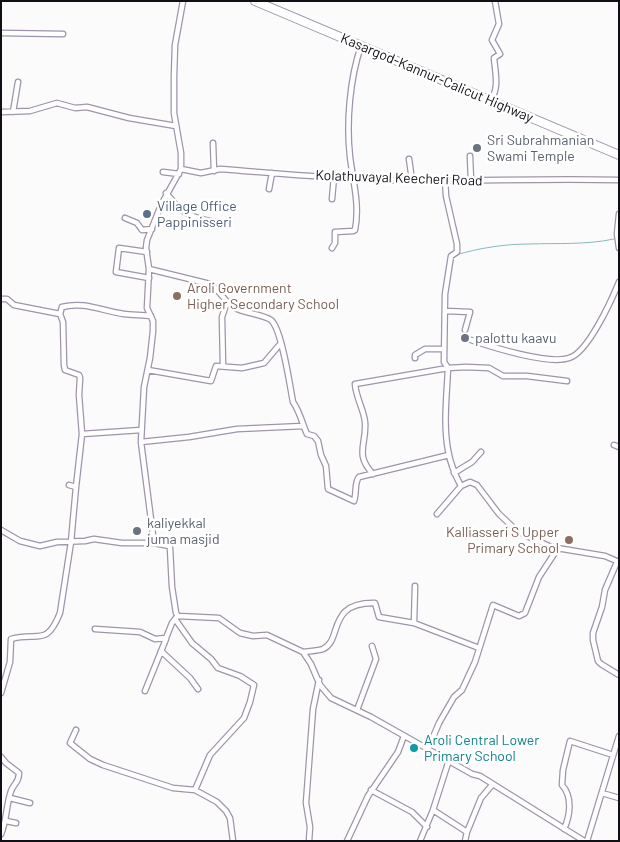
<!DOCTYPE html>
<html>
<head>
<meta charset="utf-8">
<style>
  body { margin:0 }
  #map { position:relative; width:620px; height:842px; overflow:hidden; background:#fbfbfb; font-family:Barlow,sans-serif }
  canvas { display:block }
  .frame { position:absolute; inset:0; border:2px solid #120e16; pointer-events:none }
</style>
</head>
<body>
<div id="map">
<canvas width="620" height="842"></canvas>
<div class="frame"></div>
</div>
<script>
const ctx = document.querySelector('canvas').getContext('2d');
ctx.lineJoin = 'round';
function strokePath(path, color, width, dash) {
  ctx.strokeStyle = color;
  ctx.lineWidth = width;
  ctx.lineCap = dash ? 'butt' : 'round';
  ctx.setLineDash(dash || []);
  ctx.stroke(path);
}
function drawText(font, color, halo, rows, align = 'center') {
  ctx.font = font + ' Barlow,sans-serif';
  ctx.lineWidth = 5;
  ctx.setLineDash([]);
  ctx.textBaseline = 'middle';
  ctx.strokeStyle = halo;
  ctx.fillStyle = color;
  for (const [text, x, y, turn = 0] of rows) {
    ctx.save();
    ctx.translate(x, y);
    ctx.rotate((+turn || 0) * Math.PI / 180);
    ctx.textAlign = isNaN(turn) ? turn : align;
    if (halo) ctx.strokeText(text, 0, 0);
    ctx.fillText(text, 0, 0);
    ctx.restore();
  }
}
const stream = new Path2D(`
  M456 255C479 248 505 244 529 244 557 243 586 245 614 239`);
const street = new Path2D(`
  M183 1 175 45 174 76V113L181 153V169L161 205 147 240 146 248 149 269 147 308 153 321V331L150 358 144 387 141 442 154 543 169 546 170 548 172 587 176 613 178 616 219 618 240 633 253 636 267 635 303 652 311 664 320 685 331 698 371 717 472 774 480 776 584 841
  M1 33 63 34
  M490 100C500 90 495 71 494 58L500 54 492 40 499 24 495 1
  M1 112 30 111 57 103 75 108 87 107 129 118 176 126
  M13 112 18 82
  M213 143 214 171
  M470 156 471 181
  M409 159 412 180
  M181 169 201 173 220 169C273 173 326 178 379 180 459 182 539 178 619 180
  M163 172 179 174
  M445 180 446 196 457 244V252L451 256 445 294 444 362 448 368C447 394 443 423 448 450 450 462 455 475 461 486L470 482 477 485 499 514 516 530 527 536 551 547 605 556 619 562
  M269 189 272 173
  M166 193C171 198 175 205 180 209 193 219 211 221 227 224
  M332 199 334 177
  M619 214 617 234 619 248
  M125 218 137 223 142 230 152 229
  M332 248 335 243V232L353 231 355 230C360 205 353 181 350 157 346 122 350 78 361 46
  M147 252 119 248 116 272 149 278
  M149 269 210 284C220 290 224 302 235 308 245 313 264 315 271 320 282 329 290 387 293 402 300 412 302 423 307 434L314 436 318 441 321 455 326 466 328 489 354 501C357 492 354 483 359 477L449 455
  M1 299H7L14 305 60 314
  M446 311 470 312 465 330
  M471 340C492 347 549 365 569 358 588 353 612 299 619 282
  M415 358V355L425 349H444
  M223 366 222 317 227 302
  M148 370 211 381 216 366 242 368 264 363 281 343
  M82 434 79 395 80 378 79 375 65 370 64 365 63 322 60 314 62 307C84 301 102 311 124 314 132 315 142 315 151 316
  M141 442 189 437 237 429 303 426
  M614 445 619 447
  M454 473 472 462 481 452
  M373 474C354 454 367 444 365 422 364 410 356 398 355 384L448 368 466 367 489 368 503 376H527L567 381
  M69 485 76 487 82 434 141 430
  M437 514 461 486
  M1 530 20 541 40 546 57 542 85 541 94 539 122 543H154
  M617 562 605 590 602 607 593 633V640L598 661 601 664 619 675
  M175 619 192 643 211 659 218 668 240 676 254 685 250 702 244 718 210 755 195 790
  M414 623 479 648
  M95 629 140 632 155 639 166 638 172 623 176 618
  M161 651 190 678 198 689
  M303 652C309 651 318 651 323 649 343 640 326 602 375 603L379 617 414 623 415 586
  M145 691 166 639
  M1 693 10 662 11 639C38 631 46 648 60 613L71 542 76 487
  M357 710 376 659 372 646
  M76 730 70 743 90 759 103 765 173 788 195 790 217 802 226 811 230 818 233 841
  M428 749 439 723 454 697 462 690 475 662 493 605 519 616 525 613 539 577 558 548
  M1 757 6 763 19 773C19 783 14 783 11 791 6 805 7 820 1 834
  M449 760 433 810 467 832 465 841
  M371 790 412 812 427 827
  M602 793 619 798
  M10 798 30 803
  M6 821 16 823
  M564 829C570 816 573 797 562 785L563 770 570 741 613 755
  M467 832 481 798 492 785
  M309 841 310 827 306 803 313 709 319 680
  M347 841 368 796 398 752 404 736
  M420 841 433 810
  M587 841 619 736`);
const highway = new Path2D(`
  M255 1 619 155`);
const markers = [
  [477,148,5,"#6b7280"],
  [147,214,5,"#5c6f8a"],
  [177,296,5,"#8d6e63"],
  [465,338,5,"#6b7280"],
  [137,531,5,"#6b7280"],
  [569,540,5,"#8d6e63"],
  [414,748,5,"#0f9aa8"]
];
const streetNames = [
  ["Kasargod-Kannur-Calicut Highway",437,78,23],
  ["Kolathuvayal Keecheri Road",399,178,2]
];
const worshipNames = [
  ["Sri Subrahmanian",487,140],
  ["Swami Temple",487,156],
  ["palottu kaavu",475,338],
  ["kaliyekkal",147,523],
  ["juma masjid",147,539]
];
const serviceNames = [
  ["Village Office",157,206],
  ["Pappinisseri",157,222]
];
const educationNames = [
  ["Aroli Government",187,288],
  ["Higher Secondary School",187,304],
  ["Kalliasseri S Upper",559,532,"right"],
  ["Primary School",559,548,"right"]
];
const cultureNames = [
  ["Aroli Central Lower",424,740],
  ["Primary School",424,756]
];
strokePath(stream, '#87b9bc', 1);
strokePath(street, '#9f94aa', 7);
strokePath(highway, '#9f94aa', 10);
strokePath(street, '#fff', 4.5);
strokePath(highway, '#fff', 8);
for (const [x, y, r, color] of markers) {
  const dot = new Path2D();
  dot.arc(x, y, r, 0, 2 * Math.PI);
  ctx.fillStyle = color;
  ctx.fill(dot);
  strokePath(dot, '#fff', 2);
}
drawText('14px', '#120e16', '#fff', streetNames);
drawText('14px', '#5b616d', '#fff', worshipNames, 'left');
drawText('14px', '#4e5e75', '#fff', serviceNames, 'left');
drawText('14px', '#785e54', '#fff', educationNames, 'left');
drawText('14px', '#0d838f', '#fff', cultureNames, 'left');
</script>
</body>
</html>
